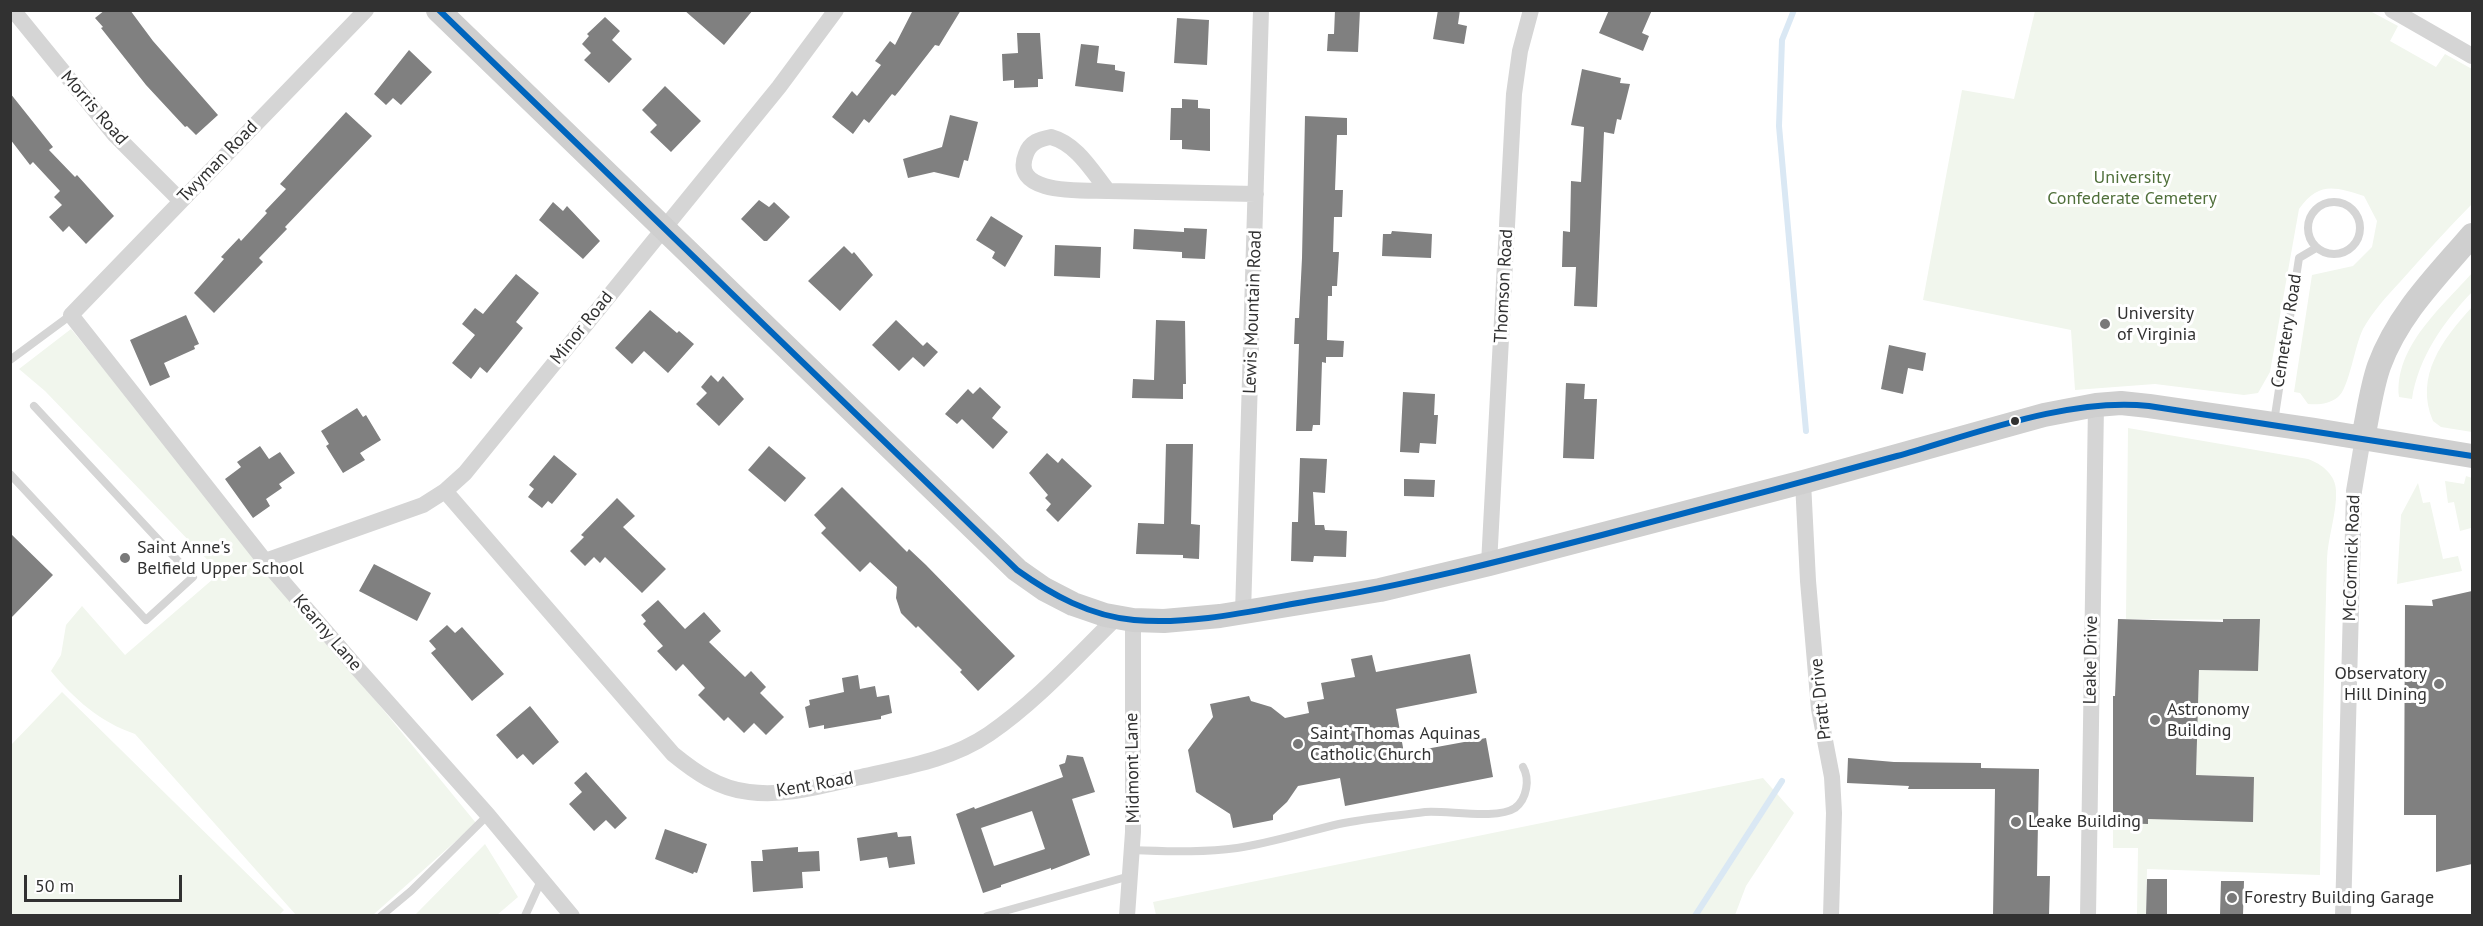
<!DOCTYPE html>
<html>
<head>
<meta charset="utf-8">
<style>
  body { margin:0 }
  #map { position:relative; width:2483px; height:926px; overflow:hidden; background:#fff; font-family:"PT Sans",sans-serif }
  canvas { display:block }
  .frame { position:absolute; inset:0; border:12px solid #313131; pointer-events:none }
  .scale { position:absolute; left:24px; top:875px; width:158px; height:27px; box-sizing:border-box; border:3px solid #313131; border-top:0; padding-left:8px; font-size:18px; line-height:21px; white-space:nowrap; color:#313131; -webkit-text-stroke:4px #fff; paint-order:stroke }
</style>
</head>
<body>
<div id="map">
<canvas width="2483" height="926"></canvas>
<div class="frame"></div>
<div class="scale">50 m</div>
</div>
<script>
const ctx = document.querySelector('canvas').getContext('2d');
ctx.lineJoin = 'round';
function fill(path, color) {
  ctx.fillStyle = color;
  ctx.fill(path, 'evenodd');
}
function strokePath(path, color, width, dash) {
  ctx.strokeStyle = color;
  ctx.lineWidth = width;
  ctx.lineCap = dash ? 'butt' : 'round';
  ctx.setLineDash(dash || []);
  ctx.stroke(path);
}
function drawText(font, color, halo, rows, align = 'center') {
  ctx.font = font + ' "PT Sans",sans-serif';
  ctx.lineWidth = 6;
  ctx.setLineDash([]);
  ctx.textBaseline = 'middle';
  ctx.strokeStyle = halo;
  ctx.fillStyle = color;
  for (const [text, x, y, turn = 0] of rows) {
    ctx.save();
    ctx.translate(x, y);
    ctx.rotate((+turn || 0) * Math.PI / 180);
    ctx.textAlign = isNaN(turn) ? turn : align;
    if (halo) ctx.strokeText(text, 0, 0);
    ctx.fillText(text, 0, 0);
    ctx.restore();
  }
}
const green = new Path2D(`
  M2035 11H2370L2398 26 2390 41 2436 67 2445 54 2472 69V204C2447 229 2424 255 2400 282 2387 296 2373 311 2363 329 2355 344 2349 389 2338 397 2329 404 2319 405 2308 404L2300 393 2294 392 2312 275 2353 266 2372 247 2377 221 2364 196C2335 187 2319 181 2299 209L2270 372 2258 393 2244 395 2155 384 2075 390 2071 330 1923 300 1962 90 2014 99Z
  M2472 273V292C2444 321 2418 358 2412 399L2399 397C2394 347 2442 307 2472 273Z
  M2472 307V432L2441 427 2433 421C2414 376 2443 339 2472 307Z
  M71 329 476 823 373 915H296L135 734C100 722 74 699 51 671L61 655 66 625 82 606 125 655 220 573 45 391 19 369Z
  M2128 428 2308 459C2322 464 2336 475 2336 491 2337 513 2328 536 2327 559 2324 664 2322 769 2320 875L2147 869 2146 915H2137L2138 848H2113V823L2147 824 2148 819 2253 821 2254 777 2196 775 2199 670 2258 671 2260 620 2126 619Z
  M2466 476 2472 478V532L2471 528 2460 531 2454 502 2448 503 2445 481 2464 484Z
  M2418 483 2423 503 2430 502 2443 559 2458 556 2462 571 2397 584 2401 515Z
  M62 692 284 910 279 915H11V745Z
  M1763 778 1794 813 1746 886 1735 915H1156L1153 902Z
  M485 844 518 897 497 915H415Z`);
const stream = new Path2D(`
  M1794 10 1782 40 1779 126 1806 431
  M1695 916 1782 781`);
const building = new Path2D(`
  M105 10H130L153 41 218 115 196 135 187 126 185 127 146 85 101 28 103 27 95 18Z
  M684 10H753L724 45Z
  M913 10H961L939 46 935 45 900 90 895 96 892 94 869 123 864 119 853 134 832 117 852 91 857 96 881 65 875 61 890 41 895 45Z
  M1335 10H1360L1358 52 1327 51 1328 34H1334Z
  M1438 10H1460L1458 24 1467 26 1464 44 1433 39Z
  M1609 10H1652L1642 33 1649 36 1643 51 1599 33Z
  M605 17 620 31 612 40 632 59 609 83 584 60 591 53 582 44 589 36 587 34Z
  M1177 18 1209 20 1207 65 1174 63Z
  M1017 33H1040L1043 79H1038V87L1014 88V80L1003 81 1002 54 1018 53Z
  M1081 44 1099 46 1097 63 1115 65V70L1125 72 1123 92 1075 86Z
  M409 50 432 72 401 105 393 98 386 105 374 94Z
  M1582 69 1621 78 1620 83 1630 84 1621 120 1617 119 1614 134 1604 132 1597 307 1574 306 1576 267H1562L1563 231 1570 232 1571 181 1581 182 1584 127 1571 125Z
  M665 86 701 121 671 152 650 132 657 125 642 110Z
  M10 93 53 147 49 150 75 177 77 175 114 216 86 244 69 226 63 232 49 217 62 205 54 197 60 191 33 162 30 165 10 139Z
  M1182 99 1198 100V108L1210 109V151L1182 149V140H1170L1171 108H1182Z
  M346 112 372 136 285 227 287 229 259 258 263 262 214 313 194 293 224 259 221 257 239 238 241 241 267 213 265 211 286 189 280 184Z
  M950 115 978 122 968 161 964 160 959 178 934 172 908 178 903 159 942 147Z
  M1305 116 1347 118V135H1337L1335 190H1343L1342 217H1334L1333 252H1339L1337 286H1332V296H1328L1327 340 1344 341 1343 357H1326V363L1322 362 1320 425H1313L1312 431H1296L1299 344H1294L1295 318H1299L1302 258Z
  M759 200 769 207 774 202 790 217 767 241H764L741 219Z
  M553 202 563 211 567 206 600 241 583 259 539 220Z
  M991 216 1023 236 1005 267 992 258 995 252 976 240Z
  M1184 228 1207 229 1205 259 1182 258V252L1133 249 1134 229 1184 232Z
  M1392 231 1432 234 1431 258 1382 256 1383 234H1391Z
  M1055 245 1101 247 1100 278 1054 276Z
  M844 246 852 254 854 252 873 275 840 311 808 281Z
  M516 274 539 293 516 322 523 328 487 373 480 367 471 379 452 363 475 335 462 324 475 308 483 314Z
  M650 310 677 333 679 331 694 344 668 373 644 351 632 364 615 348Z
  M186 315 199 344 194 346 195 349 164 363 170 377 150 386 130 340Z
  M896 320 923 346 927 342 938 352 924 367 913 357 899 371 872 345Z
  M1156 320 1185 321 1186 384H1183V399L1132 398 1133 379 1154 380Z
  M1889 345 1926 353 1923 371 1908 368 1903 394 1881 389Z
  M711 375 718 382 723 376 744 399 719 426 696 404 707 393 701 387Z
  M1566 383 1585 384 1584 399H1597L1594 459 1563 458Z
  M980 387 1001 407 992 418 1008 432 993 449 962 419 957 424 945 414 968 389 973 394Z
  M1403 392 1435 394 1434 415H1438L1436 444 1420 443 1419 453 1400 452Z
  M357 408 363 417 366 415 381 440 360 453 365 460 343 473 326 446 329 444 321 431Z
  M1166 444H1193L1191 524 1200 525 1199 559 1183 558V555L1136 554 1138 523 1164 524Z
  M260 446 269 459 280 452 295 473 279 484 282 488 266 499 270 506 253 518 225 479 241 467 237 462Z
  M769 446 806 478 785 502 748 470Z
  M1047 453 1058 463 1062 458 1092 486 1058 522 1046 510 1051 504 1045 498 1048 495 1029 473Z
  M554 455 577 474 552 504 548 501 542 508 528 497 534 489 529 485Z
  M1300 458 1327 459 1325 493 1313 492 1315 525H1324L1325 530 1347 531 1346 557 1314 556 1313 562 1291 561 1292 522H1298Z
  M1404 479 1435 480 1434 497 1404 496Z
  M842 487 907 552 909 549 926 565 1015 656 978 691 960 672 962 670 918 626 916 628 901 613 896 598 897 587 870 562 860 572 821 533 826 528 814 515Z
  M617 498 635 516 623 527 666 569 642 593 605 557 600 563 594 557 585 566 570 551 584 537 581 535Z
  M10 533 53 575 10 619Z
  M374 564 431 593 417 621 359 591Z
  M2472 591V864L2436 872V815H2404L2405 605 2433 606 2432 600Z
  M658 600 685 629 704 612 721 631 709 642 745 677 751 671 766 687 760 693 784 717 766 735 754 723 744 733 728 717 724 721 698 695 705 688 683 664 676 671 657 651 663 646 643 624 646 621 641 615Z
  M2118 619 2223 622V619H2260L2258 671 2199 670 2196 775 2254 777 2253 822 2148 819V824L2113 823V696H2115Z
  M447 625 455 633 462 627 504 674 472 701 431 653 436 649 429 641Z
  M1470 654 1477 693 1396 709 1404 753 1486 738 1493 777 1345 806 1340 778 1298 786 1287 802 1273 815V820L1233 828 1230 814 1196 792 1188 750 1213 717 1210 704 1249 696 1251 701 1271 707 1285 718 1309 713 1307 702 1324 699 1321 683 1355 677 1351 659 1372 655 1376 672Z
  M858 675 860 689 875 686 877 697 889 695 892 713 881 716V719L824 729V725L809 728 805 707 810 705 809 700 844 692 842 678Z
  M530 706 559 742 533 765 523 754 517 759 496 735Z
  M1067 755 1083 757 1095 792 1072 799 1090 855 1051 870V868L1001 885V887L983 893 956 814 974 807 975 809 1063 777 1059 765 1065 763ZM1032 811 1045 849 994 866 981 828Z
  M1848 758 1894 762 1981 763V768L2039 769 2037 876H2050L2049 915H1993L1995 789H1908L1909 786 1847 783Z
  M586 772 627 818 615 829 606 820 594 831 569 804 582 792 574 783Z
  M665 829 707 844 697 873 694 872 693 874 655 859Z
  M897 832 898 837 911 836 915 864 889 868 887 857 860 861 857 838Z
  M798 847V852L819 851 820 871 802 872 803 888 753 892 751 861H763L762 850Z
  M2147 879H2167V915H2146Z
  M2221 881H2244L2243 915H2220Z`);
const lane = new Path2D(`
  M2308 228a26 26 0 1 1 52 0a26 26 0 1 1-52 0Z
  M10 360 71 315
  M2274 422 2299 258 2316 248
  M10 474 146 620 193 577 34 406
  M1132 850C1166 851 1202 853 1237 848 1271 843 1305 832 1339 824 1367 818 1396 816 1425 812 1446 810 1497 820 1515 808 1527 799 1530 779 1523 767
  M381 916 411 891 488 815
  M525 916 540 883V878
  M987 916 1130 876`);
const street = new Path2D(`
  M13 10 114 134 180 200
  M366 10 71 315 265 561 358 669 488 815 572 916
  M2392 10 2472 56
  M1051 137C1077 144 1092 171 1108 191 1086 190 1009 196 1026 154 1030 142 1040 139 1051 137Z
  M1108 191 1256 194
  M1803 482 1808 581 1819 709 1832 777 1834 813 1831 916
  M445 491 673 754C695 772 719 789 749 792 787 797 824 785 861 777 905 767 951 760 989 734 1037 701 1076 657 1117 617
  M265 561 423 505 445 491 465 473 779 87 836 10
  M1489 564 1514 94 1520 51 1531 10
  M1243 613 1261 10
  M1127 916 1133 832V620
  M2088 916 2096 405
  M2343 916 2354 491 2363 438`);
const secondary = new Path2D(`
  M438 10 1017 570 1044 589 1073 604 1105 615 1133 620 1164 621 1220 616 1380 590 1489 564 1803 482 2044 415 2096 405 2121 403 2149 406 2314 430 2472 456
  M2363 438C2368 415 2371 389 2379 366 2398 314 2437 276 2472 235`);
const bus1 = new Path2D(`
  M439 10 1017 570C1052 595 1090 616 1134 620 1192 625 1252 611 1309 601 1408 585 1505 560 1602 535 1700 509 1799 483 1897 456 1974 434 2070 397 2149 406L2472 456`);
const markers = [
  [2105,324,6,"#797979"],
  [2015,421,5,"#313131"],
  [125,558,6,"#797979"],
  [2439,684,6,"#797979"],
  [2155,720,6,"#797979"],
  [1298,744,6,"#797979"],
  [2016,822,6,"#797979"],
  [2232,898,6,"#797979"]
];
const streetNames = [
  ["Morris Road",94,108,49],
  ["Twyman Road",218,162,-46],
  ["Thomson Road",1504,286,-87],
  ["Lewis Mountain Road",1253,312,-88],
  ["Minor Road",582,328,-51],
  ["Cemetery Road",2287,331,-81],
  ["McCormick Road",2352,558,-88],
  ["Kearny Lane",327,633,49],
  ["Leake Drive",2091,660,-89],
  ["Pratt Drive",1821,699,-96],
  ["Midmont Lane",1133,768,-91],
  ["Kent Road",815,785,-10]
];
const parkNames = [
  ["University",2132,178],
  ["Confederate Cemetery",2132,199]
];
const poiNames = [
  ["University",2117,314],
  ["of Virginia",2117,335],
  ["Saint Anne's",137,548],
  ["Belfield Upper School",137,569],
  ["Observatory",2427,674,"right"],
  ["Hill Dining",2427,695,"right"],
  ["Astronomy",2167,710],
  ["Building",2167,731],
  ["Saint Thomas Aquinas",1310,734],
  ["Catholic Church",1310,755],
  ["Leake Building",2028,822],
  ["Forestry Building Garage",2244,898]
];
fill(green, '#f1f6ed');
strokePath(stream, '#dae8f4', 6);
fill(building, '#808080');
strokePath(lane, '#d5d5d5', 8);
strokePath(street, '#d5d5d5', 16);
strokePath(secondary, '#cfcfcf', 24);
strokePath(bus1, '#0065bd', 6);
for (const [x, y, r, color] of markers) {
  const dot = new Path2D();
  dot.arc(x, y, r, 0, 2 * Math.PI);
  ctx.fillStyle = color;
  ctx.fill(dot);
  strokePath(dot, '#fff', 2);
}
drawText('18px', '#313131', '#fff', streetNames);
drawText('18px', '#50703b', '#fff', parkNames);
drawText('18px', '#313131', '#fff', poiNames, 'left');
</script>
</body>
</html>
